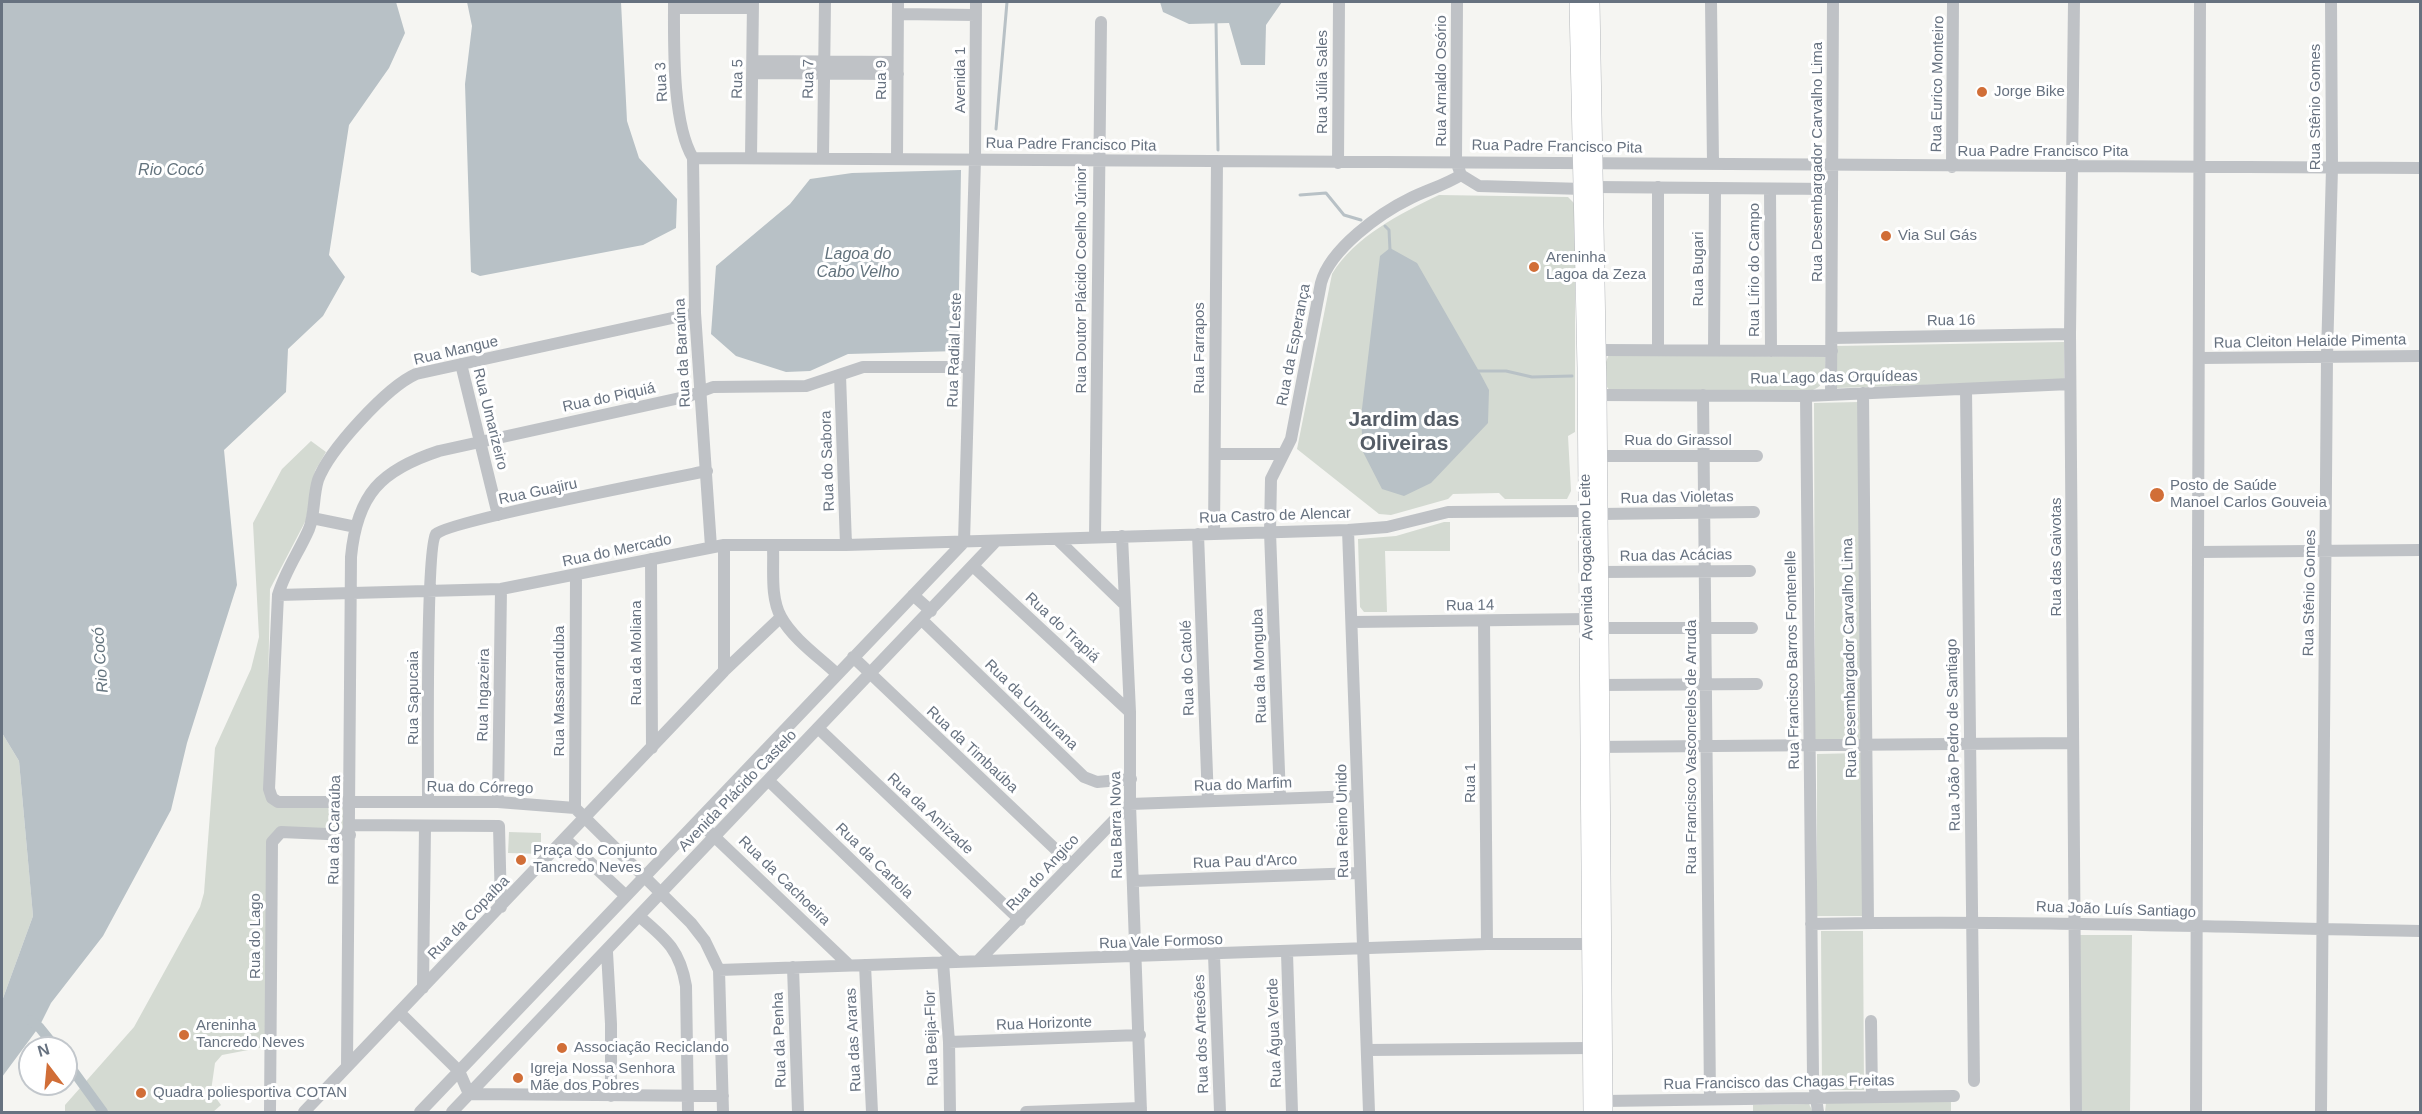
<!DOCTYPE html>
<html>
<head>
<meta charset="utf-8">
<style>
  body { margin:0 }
  #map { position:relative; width:2422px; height:1114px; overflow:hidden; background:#f5f5f2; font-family:Helvetica,sans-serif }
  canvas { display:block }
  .frame { position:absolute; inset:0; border:3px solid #677280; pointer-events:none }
  .north { position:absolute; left:18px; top:1036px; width:60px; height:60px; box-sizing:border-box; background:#fff; border:2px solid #c2c7cc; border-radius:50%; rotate:344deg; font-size:16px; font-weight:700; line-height:24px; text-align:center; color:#677280 }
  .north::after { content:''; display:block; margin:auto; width:21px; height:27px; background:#d16e37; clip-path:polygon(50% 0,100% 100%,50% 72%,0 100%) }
</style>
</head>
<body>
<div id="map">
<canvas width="2422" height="1114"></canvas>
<div class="frame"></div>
<div class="north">N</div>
</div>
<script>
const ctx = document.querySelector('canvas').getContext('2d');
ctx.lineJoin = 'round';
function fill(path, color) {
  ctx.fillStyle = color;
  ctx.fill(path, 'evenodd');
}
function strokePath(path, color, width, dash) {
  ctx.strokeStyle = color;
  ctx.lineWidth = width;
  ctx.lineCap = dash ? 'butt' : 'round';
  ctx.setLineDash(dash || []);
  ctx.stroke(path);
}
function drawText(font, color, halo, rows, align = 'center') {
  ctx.font = font + ' Helvetica,sans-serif';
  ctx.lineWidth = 6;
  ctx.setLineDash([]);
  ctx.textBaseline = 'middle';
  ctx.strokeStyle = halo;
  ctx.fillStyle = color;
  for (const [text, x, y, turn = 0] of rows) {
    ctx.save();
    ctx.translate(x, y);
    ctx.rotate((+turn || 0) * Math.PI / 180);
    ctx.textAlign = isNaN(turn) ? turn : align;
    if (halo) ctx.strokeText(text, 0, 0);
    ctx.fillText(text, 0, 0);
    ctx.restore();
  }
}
const green = new Path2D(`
  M1439 195 1568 197 1575 204V432L1568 436 1571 491 1567 499H1505L1499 493 1453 494 1448 499 1391 515 1379 514 1297 449 1332 274C1355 236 1400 214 1439 195Z
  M2064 342V380L1837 388 1836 346Z
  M1609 354 1825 357C1825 371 1828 384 1813 390L1610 391 1607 387 1606 362Z
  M1859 402 1861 740H1815L1814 403Z
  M311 441 326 452 315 471 306 520 270 589 266 793V796L344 807 343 831 278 829 264 1047 222 1055 215 1063 211 1091 221 1105 213 1112H65V1105L134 1027 200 907 204 893 215 748 251 669 259 637 253 523 282 469Z
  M1444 522H1450V551H1385L1387 612H1364L1360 607 1358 539 1396 536Z
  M2 733 19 761 33 916 2 1001Z
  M1862 753 1863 916H1817V754Z
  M509 832 541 833V854L508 853Z
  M1821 931H1863L1864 1090H1822Z
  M2080 935H2132L2130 1112H2079Z
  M1951 1101V1112H1825L1826 1103Z
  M1809 1104 1813 1112H1753V1105Z`);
const water = new Path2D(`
  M2 2H396L405 33 389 68 349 125 329 255 345 277 323 316 288 349 286 392 224 450 237 585 187 743 171 810 103 936 51 1003 39 1027 2 1077V1001L33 916 19 761 2 733Z
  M467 2H621L627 121 639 158 677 199 676 228 643 245 480 276 471 272 465 84 472 26Z
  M1160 2H1282L1266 25 1265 65H1241L1229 23 1189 24 1163 12Z
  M961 170 958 351 848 354 810 371 786 372 736 356 711 334 716 266 790 204 810 179 852 173Z
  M1390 248 1417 263 1480 373 1489 390 1488 423 1431 483 1404 496 1382 489 1363 452 1361 417 1380 256Z`);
const stream = new Path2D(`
  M1216 21 1218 150
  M996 129 1007 2
  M1300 195 1326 193 1344 215 1361 220
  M1385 226 1389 230 1390 250
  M1476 371H1506L1532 377 1572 376`);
const canal = new Path2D(`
  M30 1020 39 1027 56 1048
  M66 1061 103 1112`);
const minor = new Path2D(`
  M674 2C674 43 672 124 693 158
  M1711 2 1713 163
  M2074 2 2070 334 2076 1112
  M674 8H753
  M898 14 976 15
  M753 61 897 62
  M753 73 898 74
  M823 157 825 2
  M693 158 2420 168
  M693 158 695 313 711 547
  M751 158 753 2
  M897 158 898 2
  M1338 163 1339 2
  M1952 167 1953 2
  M1461 175 1479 186 1583 189
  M1595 187 1832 189
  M1658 187V350
  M1770 189 1771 351
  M695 313 416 374C387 387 329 450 318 480 313 496 315 514 309 529 299 552 285 571 278 595L269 789 272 798 278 802H498L575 808 691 923 705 941 719 970 723 1112
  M1832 338 2070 334
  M1599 350 1832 351
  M1714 350 1715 188
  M2200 358 2420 356
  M461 364 498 515
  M840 375 846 545
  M1966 389 1974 1081
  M1863 393 1868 923
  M1599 395 1806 396 2070 384
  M1703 395 1710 1098
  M1831 395 1833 2
  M1806 396 1813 1075 1818 1112
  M1215 454H1283
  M1599 456H1757
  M1600 514 1754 512
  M312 518 356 527
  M1348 530 1369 1112
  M1198 534 1208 801
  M1214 534 1217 161
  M1122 536 1130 712V804L1141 1112
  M1095 537 1101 22
  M1057 539 1123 603
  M964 542 975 159 976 2
  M724 545V671
  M773 547C774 569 770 597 781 617 793 639 819 657 837 674
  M2199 552 2420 550
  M651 559 652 748
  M973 566 1130 712
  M1601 572 1750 571
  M278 595 501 589 724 545H846L1348 530 1387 527 1448 512 1586 511
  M913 595 931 611
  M922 620 1084 777 1097 782 1131 779
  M1484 621 1487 944
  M1353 622 1587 619
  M1601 628H1752
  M853 657 1071 864
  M1601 685 1757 684
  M819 729 1020 920
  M1594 747 2073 743
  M769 781 957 962
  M1280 798 1270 532 1271 479 1291 439 1321 283C1330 249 1380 213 1411 198 1427 190 1445 185 1461 175L1456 161 1457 2
  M428 802C428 770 426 545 436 534 448 521 672 478 707 471
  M498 802 501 589
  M575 808 576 575
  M698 821 848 964
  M350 825 499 826 501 907
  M565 839 626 896
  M1133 881 1358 873
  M640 917C666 939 680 950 686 986L688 1112
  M1811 924C2015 920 2217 927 2420 931
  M607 952 611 1024V1096
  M1287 953 1292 1112
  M1214 955 1220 1112
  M978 961 1130 804 1357 796
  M943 962 949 1042 950 1112
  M865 965 872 1112
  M793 967 798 1112
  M719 970 1487 944H1599
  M423 988 425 826
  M400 1013 459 1071 469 1094
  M1871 1021 1872 1097
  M949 1042 1140 1035
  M1368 1050 1590 1048
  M347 1067 351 557C357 494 381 470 439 451L689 396 713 387 806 386 863 367H969
  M469 1094 723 1096
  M1605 1101 1954 1096
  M270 1112 272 842 281 832 350 835
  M304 1112 724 671 781 617
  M420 1112 964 542
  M452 1112 995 542
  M1026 1112 1141 1108
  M2196 1112 2200 2
  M2321 1112 2327 356 2332 168 2331 2`);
const major = new Path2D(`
  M1577 2 1585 368 1591 1112
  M1592 2 1599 395 1605 1112`);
const markers = [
  [1982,92,6,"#d16e37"],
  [1886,236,6,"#d16e37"],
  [1534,267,6,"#d16e37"],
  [2157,495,8,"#d16e37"],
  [521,860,6,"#d16e37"],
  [184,1035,6,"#d16e37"],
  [562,1048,6,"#d16e37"],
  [518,1078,6,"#d16e37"],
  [141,1093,6,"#d16e37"]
];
const streetNames = [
  ["Rua 5",738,79,-89],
  ["Rua 7",809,79,-89],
  ["Rua 9",882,80,-90],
  ["Avenida 1",961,80,-90],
  ["Rua Arnaldo Osório",1442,81,-90],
  ["Rua 3",662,82,-93],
  ["Rua Júlia Sales",1323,82,-90],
  ["Rua Eurico Monteiro",1938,84,-89],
  ["Rua Stênio Gomes",2316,107,-90],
  ["Rua Padre Francisco Pita",1071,145,1],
  ["Rua Padre Francisco Pita",1557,147,1],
  ["Rua Padre Francisco Pita",2043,152],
  ["Rua Desembargador Carvalho Lima",1818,162,-90],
  ["Rua Bugari",1699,269,-90],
  ["Rua Lírio do Campo",1755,270,-90],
  ["Rua Doutor Plácido Coelho Júnior",1082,280,-90],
  ["Rua 16",1951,321,-1],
  ["Rua Cleiton Helaide Pimenta",2310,342,-1],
  ["Rua da Esperança",1294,345,-79],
  ["Rua Farrapos",1200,348,-90],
  ["Rua Radial Leste",955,350,-88],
  ["Rua Mangue",456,351,-13],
  ["Rua da Baraúna",683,353,-93],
  ["Rua Lago das Orquídeas",1834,378,-1],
  ["Rua do Piquiá",609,398,-12],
  ["Rua Umarizeiro",490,419,76],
  ["Rua do Girassol",1678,441],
  ["Rua do Sabora",828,461,-92],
  ["Rua Guajiru",538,492,-12],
  ["Rua das Violetas",1677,498,-1],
  ["Rua Castro de Alencar",1275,516,-2],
  ["Rua do Mercado",617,551,-12],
  ["Rua das Acácias",1676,556,-1],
  ["Avenida Rogaciano Leite",1587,557,-91],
  ["Rua das Gaivotas",2057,557,-90],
  ["Rua Stênio Gomes",2310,593,-89],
  ["Rua 14",1470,606,-1],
  ["Rua do Trapiá",1062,628,43],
  ["Rua da Moliana",637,653,-90],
  ["Rua Desembargador Carvalho Lima",1850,658,-91],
  ["Rua Francisco Barros Fontenelle",1793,660,-91],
  ["Rua da Monguba",1260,666,-92],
  ["Rua do Catolé",1188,668,-92],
  ["Rua Massaranduba",560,691,-90],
  ["Rua Ingazeira",484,695,-89],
  ["Rua Sapucaia",414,698,-90],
  ["Rua da Umburana",1031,705,44],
  ["Rua João Pedro de Santiago",1954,735,-91],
  ["Rua Francisco Vasconcelos de Arruda",1692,747,-90],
  ["Rua da Timbaúba",972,750,43],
  ["Rua 1",1471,783,-90],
  ["Rua do Marfim",1243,785,-2],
  ["Rua do Córrego",480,788,1],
  ["Avenida Plácido Castelo",738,791,-46],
  ["Rua da Amizade",930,814,43],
  ["Rua Reino Unido",1343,821,-91],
  ["Rua Barra Nova",1117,825,-91],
  ["Rua da Caraúba",335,830,-89],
  ["Rua da Cartola",874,861,44],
  ["Rua Pau d'Arco",1245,862,-2],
  ["Rua do Angico",1043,873,-47],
  ["Rua da Cachoeira",784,881,44],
  ["Rua João Luís Santiago",2116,910,2],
  ["Rua da Copaíba",469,918,-46],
  ["Rua do Lago",256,936,-90],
  ["Rua Vale Formoso",1161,942,-2],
  ["Rua Horizonte",1044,1024,-2],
  ["Rua Água Verde",1275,1033,-92],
  ["Rua dos Artesões",1202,1034,-92],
  ["Rua Beija-Flor",932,1038,-92],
  ["Rua da Penha",780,1040,-92],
  ["Rua das Araras",854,1040,-93],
  ["Rua Francisco das Chagas Freitas",1779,1083,-1]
];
const poiNames = [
  ["Jorge Bike",1994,92],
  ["Via Sul Gás",1898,236],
  ["Areninha",1546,258],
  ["Lagoa da Zeza",1546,275],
  ["Posto de Saúde",2170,486],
  ["Manoel Carlos Gouveia",2170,503],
  ["Praça do Conjunto",533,851],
  ["Tancredo Neves",533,868],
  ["Areninha",196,1026],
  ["Tancredo Neves",196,1043],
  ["Associação Reciclando",574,1048],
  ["Igreja Nossa Senhora",530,1069],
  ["Mãe dos Pobres",530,1086],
  ["Quadra poliesportiva COTAN",153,1093]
];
const waterNames = [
  ["Rio Cocó",171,171],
  ["Lagoa do",858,255],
  ["Cabo Velho",858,273],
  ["Rio Cocó",101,660,-94]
];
const districtNames = [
  ["Jardim das",1404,420],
  ["Oliveiras",1404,444]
];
fill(green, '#d4dad2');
fill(water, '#b8c1c6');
strokePath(stream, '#b8c1c6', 3);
strokePath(canal, '#b8c1c6', 10);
strokePath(major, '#b3b6ba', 16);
strokePath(minor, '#bfc2c6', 12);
strokePath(major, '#fff', 15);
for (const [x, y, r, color] of markers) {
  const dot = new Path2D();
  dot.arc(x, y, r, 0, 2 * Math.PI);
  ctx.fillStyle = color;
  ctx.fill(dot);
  strokePath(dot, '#fff', 2);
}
drawText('15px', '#677280', '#fff', streetNames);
drawText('15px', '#677280', '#fff', poiNames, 'left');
drawText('italic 16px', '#63737d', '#fff', waterNames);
drawText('bold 21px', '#545c66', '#fff', districtNames);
</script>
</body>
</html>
